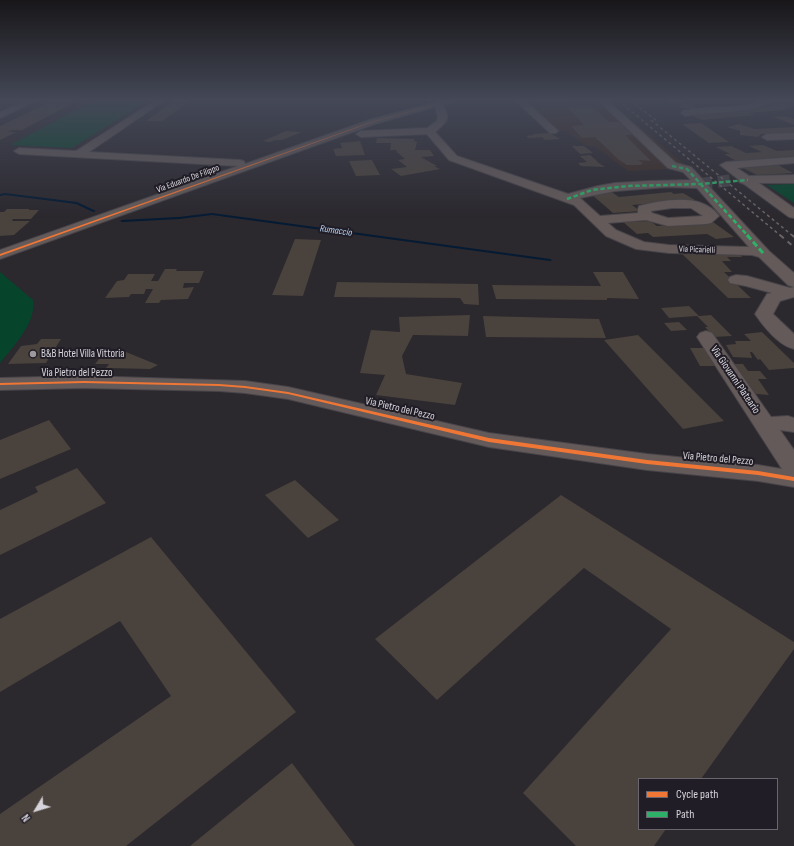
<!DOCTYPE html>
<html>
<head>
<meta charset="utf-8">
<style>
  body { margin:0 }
  #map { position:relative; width:794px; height:846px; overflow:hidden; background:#2b282e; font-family:"Sofia Sans Condensed",sans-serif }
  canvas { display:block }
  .legend { position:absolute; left:638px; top:778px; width:140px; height:52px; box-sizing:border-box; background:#211d26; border:1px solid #6a666e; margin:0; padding:5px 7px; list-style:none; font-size:12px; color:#d7d4db }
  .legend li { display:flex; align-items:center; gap:8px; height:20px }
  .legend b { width:20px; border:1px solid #6a666e }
  .north { position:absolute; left:16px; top:790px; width:40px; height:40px; -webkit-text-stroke:3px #211d26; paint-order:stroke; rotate:232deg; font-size:11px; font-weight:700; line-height:16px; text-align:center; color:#d7d4db }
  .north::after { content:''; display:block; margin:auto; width:14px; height:18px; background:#d7d4db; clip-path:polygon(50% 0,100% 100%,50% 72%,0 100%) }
</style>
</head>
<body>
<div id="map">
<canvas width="794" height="846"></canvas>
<ul class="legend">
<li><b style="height:5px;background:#f07635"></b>Cycle path</li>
<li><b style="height:5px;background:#2db169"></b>Path</li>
</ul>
<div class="north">N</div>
</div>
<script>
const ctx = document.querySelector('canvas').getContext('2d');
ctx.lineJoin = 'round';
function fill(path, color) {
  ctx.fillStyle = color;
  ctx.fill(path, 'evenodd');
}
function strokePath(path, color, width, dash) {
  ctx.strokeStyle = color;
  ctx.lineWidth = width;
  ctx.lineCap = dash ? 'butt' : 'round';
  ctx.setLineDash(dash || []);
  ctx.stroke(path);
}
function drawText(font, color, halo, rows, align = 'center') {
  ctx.font = font + ' "Sofia Sans Condensed",sans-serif';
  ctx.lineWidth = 4;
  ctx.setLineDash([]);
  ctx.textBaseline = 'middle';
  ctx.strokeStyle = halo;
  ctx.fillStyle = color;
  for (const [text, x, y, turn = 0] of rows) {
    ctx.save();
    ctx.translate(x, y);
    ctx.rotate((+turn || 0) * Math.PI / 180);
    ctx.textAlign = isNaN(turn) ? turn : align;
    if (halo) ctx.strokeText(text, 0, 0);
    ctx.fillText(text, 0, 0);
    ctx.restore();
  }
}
const education = new Path2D(`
  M521 100H608L689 168 628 171 594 146H586L567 131H557Z`);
const green = new Path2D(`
  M94 100H149L72 148 10 145Z
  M794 184V203L767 185Z
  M0 272 33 300C37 322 13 347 0 363Z`);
const stream = new Path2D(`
  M5 193 77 202 96 211 93 212 76 204 5 195 0 196V194Z
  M212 213 550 259 552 260 550 261 212 215 179 219 122 222 120 221 122 220 179 217Z`);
const building = new Path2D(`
  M54 100H79L22 130H12L8 132H16L0 140V126Z
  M538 100H568L573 105H543Z
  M664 100H681L687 104 692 103 695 106H692L695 108H681L678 106H681L679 104H673Z
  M780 100H794V106L783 110 749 113 755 115 702 120 690 115 742 111 736 109 768 106Z
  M174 101H191L162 121H146Z
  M568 106 594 108 609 122H619L632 135H625L651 161 638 160 643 163 640 165H627L619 160 595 137 582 138 571 126 584 125 568 108 571 107Z
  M786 116 794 119V125L773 117Z
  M701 123 729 142 709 143 682 124Z
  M739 124 755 129 794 127V133L761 134 758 137 740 135V131L727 127Z
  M286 131 302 132 282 140H276L270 142 263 141Z
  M550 133 560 139 545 140 542 137 529 138 526 136 535 135 533 134Z
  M377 138 414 139V141L417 142 415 150H430L434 156 421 157 437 166H434L440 169 401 176 391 169 407 167 398 160 405 159 397 152 396 150H390L391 143H376Z
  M360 141 365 155 336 156 333 149 342 148 340 143Z
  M763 145 777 151 794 150V156L736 161 724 154H730L716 147 731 146 746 153 762 152 749 146Z
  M572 146H584L593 153 580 154Z
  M590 155 598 162H597L605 167 581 166 578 163 587 162 580 156Z
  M372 160 380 175 356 176 349 161Z
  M778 165 793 173 757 175 743 168Z
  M610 191 619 197 671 192 674 194 683 193 695 200 632 205 640 211 613 213 590 193Z
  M7 209H29V210H39L31 219H13L12 221H30L14 235 0 236V212H4Z
  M650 221 657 226 713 222 734 237 716 239 707 234 653 237 648 233 637 234 623 222Z
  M295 239 321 240 303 296 272 295Z
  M680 252 739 253 742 257H727L731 261H722L732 272H724L751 298H728Z
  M165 269H177L176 271H204L199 283H184L183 288 194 287 188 299 161 300 159 303H145L153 289H146L144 294H131L129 297 105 298 117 281 124 280 128 274H155L151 281H158Z
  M593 272H623L639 299 607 298V300L496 299 492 285 601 286Z
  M337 282 478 284 479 305 464 304 460 298 334 297Z
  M689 306 699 316 711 315 732 336 714 337 705 327H708L697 316 669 318 661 308Z
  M470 315 468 336 413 335 402 356 406 374 462 383 455 405 376 395 385 375 360 373 371 330 400 332 399 317Z
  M483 316 599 319 606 338 486 337Z
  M679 322 687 330 671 331 664 323Z
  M762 332 794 363V368L769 370 760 359 758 360 752 352H750L752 358 733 357 726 345 736 344 735 341H751L744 334Z
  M638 335 724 421 683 429 604 340Z
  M41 339H61L46 363 8 364 21 346 37 344Z
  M690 348H711L722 366H700Z
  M115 350H121L158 365 150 369 106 368 109 364H95L99 359Z
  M724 364H743L748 371H760L767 379H758L769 395 745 393Z
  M49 420 71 449 0 479V440Z
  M77 468 106 503 0 555V510L38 492 35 487Z
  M295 480 339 520 308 538 265 495Z
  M561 495 794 642V649L701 779H639V829H666L654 846H576L523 793 671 629 584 568 437 700 375 639Z
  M151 537 296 712 126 846H0V814L171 696 120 621 0 692V619Z
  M292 763 355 846H190Z`);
const minorTunnel = new Path2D(`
  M700 184 733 180`);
const minor = new Path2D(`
  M27 100H38L0 118V112Z
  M156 100H165L89 152 240 160 244 161 245 164 369 120 443 100H456L455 102 442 105C452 118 446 123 435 132L457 156 568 194 598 186 615 183 650 181 691 180 683 172 668 168 598 100H607L676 163 691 167 769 251 794 273V287L788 285 759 257 752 255 669 253 636 249 606 236 574 205 449 160 427 134 361 137 356 134 361 131 427 128 437 121 438 117 435 107 375 124 0 259V250L238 166 19 154 14 151 19 148 76 151ZM668 187 697 188 749 247 669 245 644 242 616 230 608 223 646 220 668 226 706 224 711 223 719 216C702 192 663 200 639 206L638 209V213L600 216 580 198 615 191ZM672 208H691L703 216 668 218 652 213 651 211Z
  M515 100H524L556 129 558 131 556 133H550Z
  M763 100H773C761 113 705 112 685 116L681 113 682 111C704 105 745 110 763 100Z
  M794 133V139L767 140 762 137 767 134Z
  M794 157V163L737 168 749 176 794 175V183H759L794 208V218L789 217 744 184 739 182 738 179 720 165 726 162Z
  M736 275 747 276 790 288 794 287V297L780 301 773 314 794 334V349C778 345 764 327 755 314L767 294 772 293 746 286 730 283 728 280 730 277Z
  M706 331 712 333 771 417 788 416 794 418V432L780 430 794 450V487L758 481 647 470 489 447 288 399 245 393 219 391 84 388 0 390V378L84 376 245 381 288 387 489 433 647 454 758 465 782 469 697 337 700 333Z`);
const railFar1 = new Path2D(`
  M618 100 781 236
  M630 100 657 121
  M651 120 793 236`);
const rail = new Path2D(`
  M780 235 794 247
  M792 235 794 237`);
const quietFar1 = new Path2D(`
  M672 166 687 169 748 236
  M567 199 592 190 627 186 700 184 748 180`);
const quiet = new Path2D(`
  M747 235 764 254`);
const cycleway = new Path2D(`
  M450 100H453L373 122 0 256V254L371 122Z
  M84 381 219 384 245 386 288 392 489 438 647 460 758 471 794 477V481L758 475 647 464 489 442 288 394 245 388 219 386 84 383 0 385V383Z`);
const markers = [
  [33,354,4,"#9b989e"]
];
const farStreetnames = [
  ["Via Eduardo De Filippo",188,179,-20],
  ["Via Picarielli",697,250,2]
];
const farWaternames = [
  ["Rumaccio",336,231,8]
];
const poiNames = [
  ["B&B Hotel Villa Vittoria",41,354]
];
const streetNames = [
  ["Via Pietro del Pezzo",77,373],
  ["Via Giovanni Plateario",735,380,56],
  ["Via Pietro del Pezzo",400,409,13],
  ["Via Pietro del Pezzo",718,459,5]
];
fill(education, '#3b2b25');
fill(green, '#06452c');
fill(stream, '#041b33');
fill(building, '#4a423c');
strokePath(minorTunnel, '#454248', 12, [12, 6]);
strokePath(minor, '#474449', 2);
fill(minor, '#645a59');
strokePath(railFar1, '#6b6464', 1.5, [3, 3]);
strokePath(rail, '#6b6464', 2, [5, 5]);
strokePath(quietFar1, '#2db169', 2.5, [4.5, 2.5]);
strokePath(quiet, '#2db169', 3, [6, 3]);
fill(cycleway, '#f07635');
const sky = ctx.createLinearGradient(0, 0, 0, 218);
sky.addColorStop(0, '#181619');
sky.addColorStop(0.46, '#444857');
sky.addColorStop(1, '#44485700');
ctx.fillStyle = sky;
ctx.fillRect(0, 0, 794, 218);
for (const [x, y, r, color] of markers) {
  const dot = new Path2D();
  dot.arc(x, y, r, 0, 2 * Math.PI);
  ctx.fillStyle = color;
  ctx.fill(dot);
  strokePath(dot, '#211d26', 1.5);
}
drawText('9px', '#d7d4db', '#211d26', farStreetnames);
drawText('italic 10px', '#bddaf9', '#211d26', farWaternames);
drawText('11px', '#d7d4db', '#211d26', poiNames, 'left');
drawText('11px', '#d7d4db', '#211d26', streetNames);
</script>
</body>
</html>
